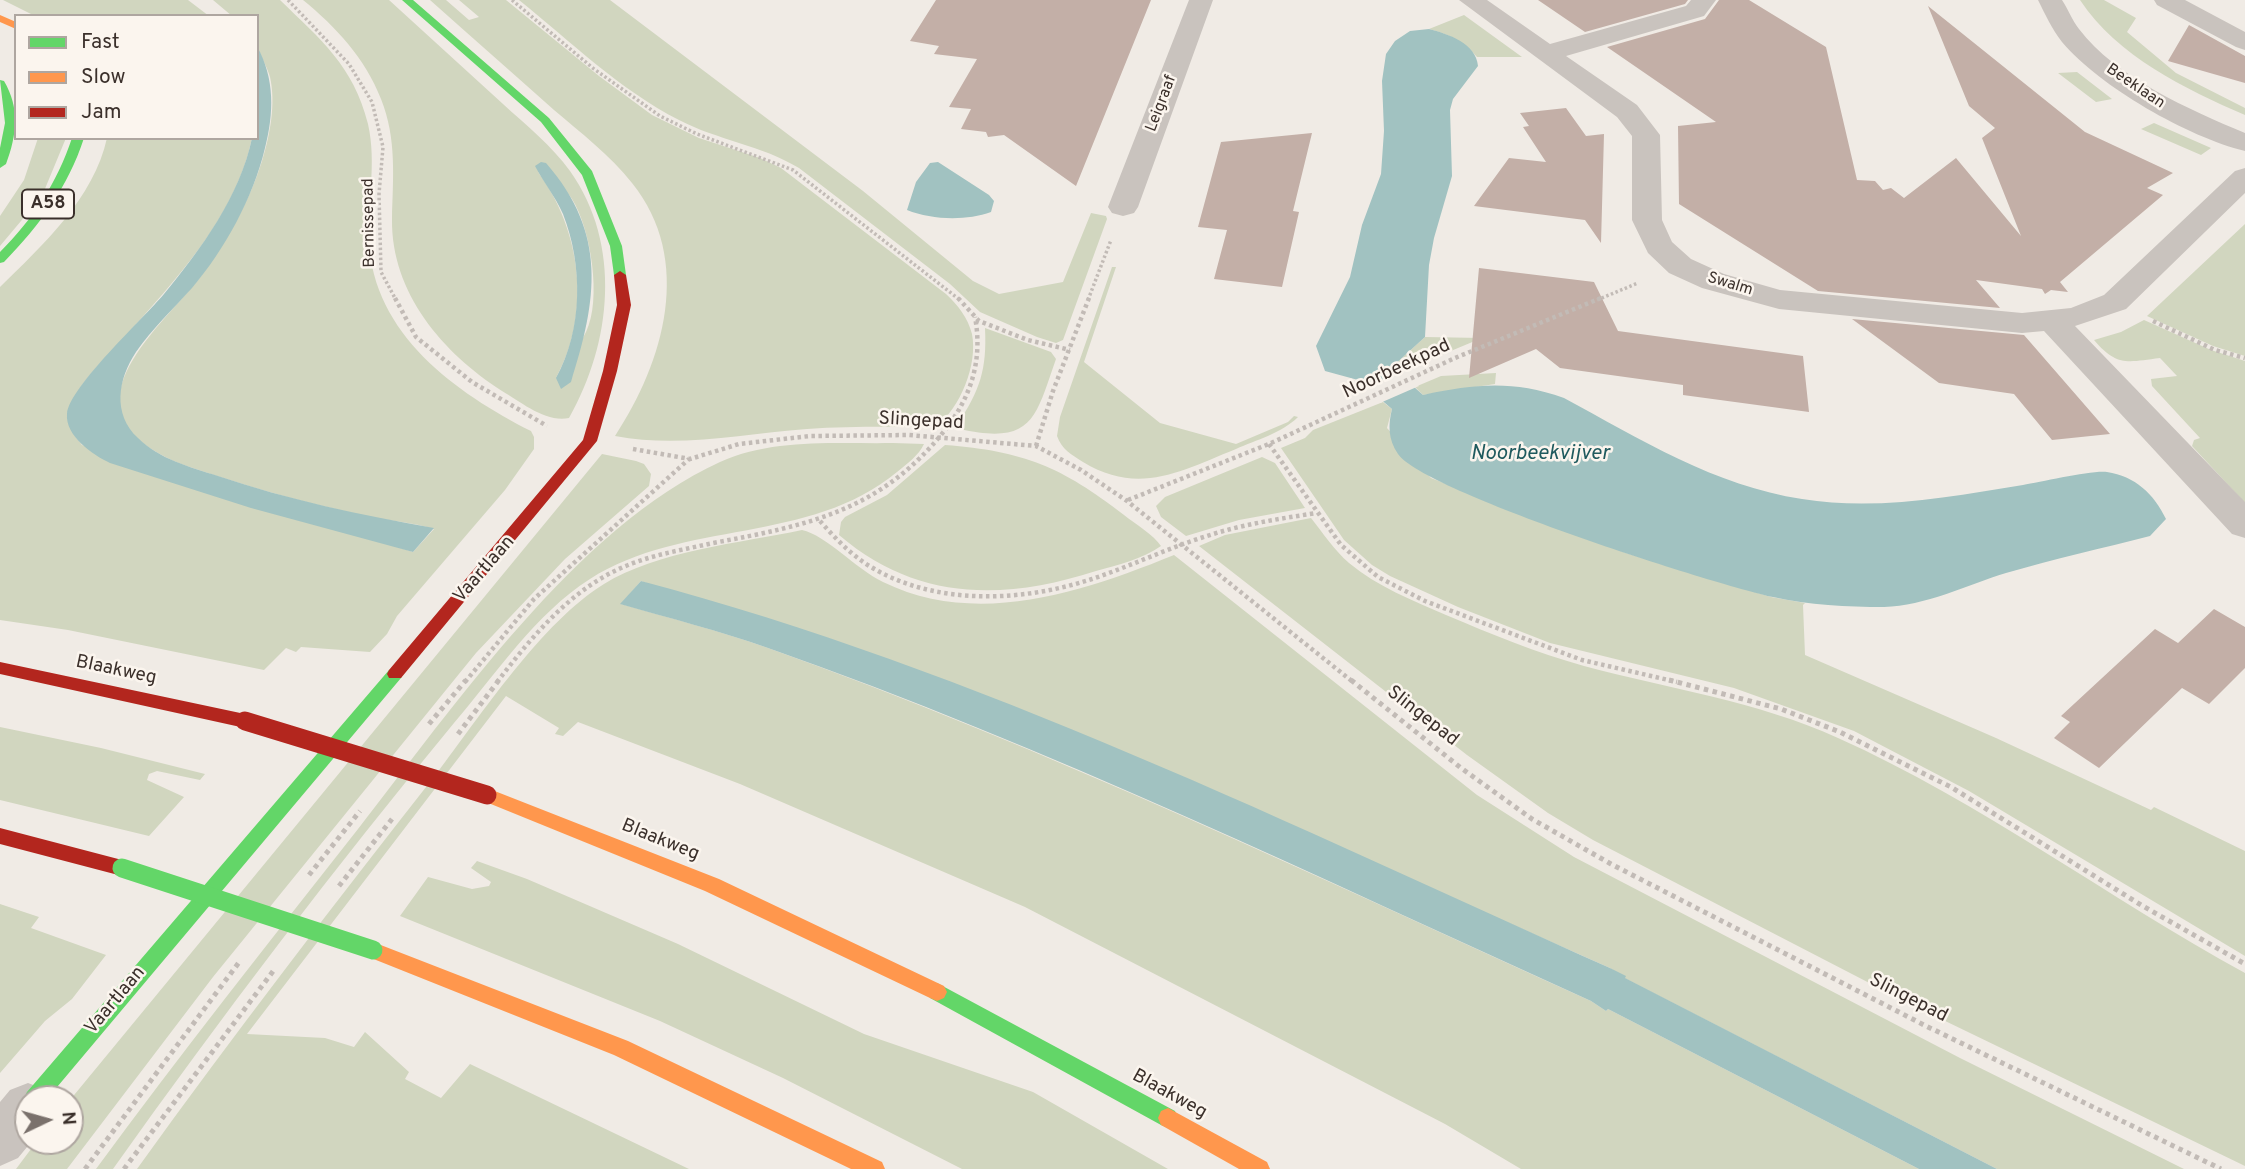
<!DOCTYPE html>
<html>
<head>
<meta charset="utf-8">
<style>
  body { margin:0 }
  #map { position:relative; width:2245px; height:1169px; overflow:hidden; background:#f0ebe5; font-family:Overpass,sans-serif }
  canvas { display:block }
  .legend { position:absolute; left:14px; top:14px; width:245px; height:126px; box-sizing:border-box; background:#fbf5ee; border:2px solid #aea6a0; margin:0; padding:9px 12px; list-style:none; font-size:21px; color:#3b302b }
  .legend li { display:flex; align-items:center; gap:14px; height:35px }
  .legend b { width:35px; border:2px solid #aea6a0 }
  .north { position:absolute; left:14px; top:1085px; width:70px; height:70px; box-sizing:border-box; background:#fbf5ee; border:2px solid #aea6a0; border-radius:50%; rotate:85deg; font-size:19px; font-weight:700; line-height:28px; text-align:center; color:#3b302b }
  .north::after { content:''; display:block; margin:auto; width:24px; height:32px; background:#7a716c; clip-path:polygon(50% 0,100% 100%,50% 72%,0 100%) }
</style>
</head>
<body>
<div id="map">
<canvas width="2245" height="1169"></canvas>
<ul class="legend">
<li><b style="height:9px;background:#63d668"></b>Fast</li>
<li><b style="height:9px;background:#ff974d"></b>Slow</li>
<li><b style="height:9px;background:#b3261e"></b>Jam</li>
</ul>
<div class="north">N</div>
</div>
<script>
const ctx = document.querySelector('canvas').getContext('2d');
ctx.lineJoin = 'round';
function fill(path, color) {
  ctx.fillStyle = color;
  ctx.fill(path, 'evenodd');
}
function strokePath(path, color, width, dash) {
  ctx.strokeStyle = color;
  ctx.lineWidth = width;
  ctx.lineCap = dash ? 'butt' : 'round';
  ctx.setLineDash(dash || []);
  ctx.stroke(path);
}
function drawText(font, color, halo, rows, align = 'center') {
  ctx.font = font + ' Overpass,sans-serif';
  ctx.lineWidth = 5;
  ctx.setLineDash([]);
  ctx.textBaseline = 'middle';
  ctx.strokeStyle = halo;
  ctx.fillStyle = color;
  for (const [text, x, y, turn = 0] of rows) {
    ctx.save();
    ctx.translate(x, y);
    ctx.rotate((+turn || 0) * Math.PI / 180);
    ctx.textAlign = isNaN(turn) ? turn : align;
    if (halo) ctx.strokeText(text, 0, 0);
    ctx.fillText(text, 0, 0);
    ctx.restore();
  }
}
const green = new Path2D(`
  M3 0H188L209 16H35Z
  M213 0H280C321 40 353 65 368 124 377 164 367 202 369 241 373 334 456 393 531 431L534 437V449L505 490 397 616 387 634 370 652 301 647 296 652 286 648 264 670 68 630 0 620V287C42 246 94 198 107 138H252C236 217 175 280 124 338 103 361 77 384 67 414L75 436 82 445 413 552 434 529C413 522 388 521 366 516 315 505 266 492 217 476 197 469 176 464 158 453 62 399 171 320 206 269 229 236 250 200 262 161 270 135 276 104 270 77 267 66 261 58 258 47 255 39 257 25 257 16H232Z
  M303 0H389C427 35 465 69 503 104 526 125 552 146 570 171 622 244 612 343 569 418 546 423 521 402 502 391 443 353 391 293 392 219 393 178 397 139 381 99 365 58 336 27 303 0ZM538 172C549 180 566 188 572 199 591 229 602 300 586 332 578 348 566 363 556 378 592 313 581 230 538 172Z
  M430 0H446L469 20 479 17 459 0H506L599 76 652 115 699 138 760 158 781 168 946 294C958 305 968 318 972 334 978 365 960 408 936 427 894 427 850 426 807 429 742 434 679 448 615 436 664 362 694 260 632 183 610 155 581 133 554 110 513 73 471 37 430 0Z
  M519 0H610L863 191 973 281 999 294 1063 282 1091 213 1106 216 1107 219 1063 340 1056 343 1037 337 980 312 950 284 799 168C761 145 717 140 679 120 620 90 570 41 519 0Z
  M2080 0H2104L2136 18 2127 32 2176 73 2245 108V115C2185 89 2117 56 2080 0Z
  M1464 15 1522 57H1477C1464 41 1448 34 1429 29Z
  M2077 72 2112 99 2096 102 2058 73Z
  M2154 123 2211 148 2201 155 2141 129Z
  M38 138H66L42 196 0 246V216L24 180Z
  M2245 224V356L2213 346 2147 316Z
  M1112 267H1116L1084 362 1160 423 1236 444 1288 422 1294 416 1298 417C1282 433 1256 440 1236 449 1181 471 1139 496 1083 462 1071 454 1062 450 1057 436L1060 417Z
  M2144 320 2211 350 2245 361V503L2192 446 2194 440 2200 438 2152 386 2151 379 2177 376 2160 358C2127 362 2117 367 2094 340L2121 332Z
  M985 328 1051 352 1056 359C1035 419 1033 445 959 429L957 425C980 390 987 370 985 328Z
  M1425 337 1482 338 1398 373 1392 367Z
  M1496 373 1495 384 1423 395 1415 387 1441 376Z
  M1383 402 1392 409 1387 428 1431 478 1626 553 1771 597 1805 603 1803 605 1805 655 1996 738 2151 810 2154 807 2245 851V956L1969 791 1854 731 1734 688 1550 643 1458 607 1390 576 1372 565 1344 540 1281 448 1305 438 1313 430Z
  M893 443 924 444C919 455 907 464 897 472 809 545 684 519 590 579 535 614 496 674 454 723 335 867 221 1017 113 1169H96C181 1053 270 941 358 829 454 707 577 527 720 462 773 438 836 444 893 443Z
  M945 445C1024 451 1062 467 1124 515 1135 524 1154 535 1161 546 1143 559 1117 565 1096 571 1003 601 916 601 839 535L841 522 845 517 887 495Z
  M602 454 636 461 644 464 651 474 649 486 565 559 476 653 213 977 67 1169H16L37 1141H70V1100Z
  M1262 457 1275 463 1305 508 1239 520 1186 536 1161 517 1156 506 1165 497Z
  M1311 518C1323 533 1334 550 1349 563 1378 587 1412 600 1446 615 1491 634 1537 653 1584 666 1670 689 1757 701 1838 738 1981 802 2108 898 2245 973V1166L1908 1003 1593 840 1548 813 1467 755 1199 546 1225 535Z
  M802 530C826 535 856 569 883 582 977 628 1083 592 1174 555L1477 795 1574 857 1960 1058 2184 1169H1997L1624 978 1610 968 1459 901 641 581 621 604C670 618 720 631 768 648 1050 749 1319 878 1591 1001L1606 1011 1608 1009 1919 1169H1521L1445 1124 1025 907 740 784 578 722 563 736 555 734 559 728 506 696 247 1034 325 1038 354 1047 365 1032 409 1072 405 1079 441 1098 470 1064 689 1169H137C234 1034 335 903 437 773 481 715 542 622 604 584 657 551 740 543 802 530Z
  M0 727 101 748 205 774 200 780 157 771 149 774 147 780 184 797 149 836 0 800Z
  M477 861 527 879 678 944 864 1034 1033 1092 1168 1169H962L783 1078 660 1021 400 916 428 877 472 889 489 886 491 882 471 868Z
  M0 904 39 917 31 928 106 955 72 999 45 1021 0 1073Z`);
const water = new Path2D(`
  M1429 29C1448 34 1476 43 1478 66L1453 99 1450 110 1452 176 1434 238 1429 265 1425 337 1392 367 1423 395C1476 384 1512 380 1564 398 1640 439 1715 486 1802 499 1875 511 1950 497 2023 485 2041 482 2092 470 2107 472 2135 476 2154 494 2166 519L2150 536C2103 548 2054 559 2006 573 1967 585 1925 606 1884 607 1847 607 1809 605 1773 597 1716 585 1424 492 1398 454 1388 439 1388 425 1392 409L1358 380 1325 371 1316 346 1350 277 1362 225 1381 174 1384 131 1382 81 1386 54 1395 41 1410 31Z
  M257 46C275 79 274 113 265 148 253 198 225 249 192 288 173 309 152 329 136 352 118 379 112 414 138 438 159 459 190 467 218 476 289 500 361 515 434 528L413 552 251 508 110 463C93 455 65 436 67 414 69 387 144 318 164 294 201 249 240 196 252 138H257Z
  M541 162 546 163C608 234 597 300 571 382L561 389 556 378C583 329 583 265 563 214 555 196 544 183 535 166Z
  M938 162 989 195 994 201 991 212C966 221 932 220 907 210L916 182 930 163Z
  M641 581C977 670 1293 826 1610 968L1626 976 1625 978 1997 1169H1919L1608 1009 1606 1011 1591 1001C1319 878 1050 747 768 648 720 631 669 618 620 604Z`);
const pier = new Path2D(`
  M1402 371 1419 386 1380 403 1362 388Z`);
const building = new Path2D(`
  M936 0H1151L1076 186 1004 135 988 137 986 132 961 129 971 109 949 107 977 59 934 54 939 46 910 41Z
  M1538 0H1688L1685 4 1585 32Z
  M1719 0H1749L1826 47 1857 180 1875 181 1883 190 1891 188 1904 198 1956 158 2021 236 1982 138 1995 128 1969 106 1928 6 2085 132 2173 173 2147 188 2163 195 2060 282 2068 292 2051 290 2045 294 2042 289 1976 280 2000 308 1818 291 1679 204 1678 126 1716 122 1607 47 1705 19Z
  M2189 25 2245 56V83L2168 61Z
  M1566 108 1586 136 1604 134 1601 243 1585 220 1474 206 1509 158 1546 162 1523 127 1529 126 1520 113Z
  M1312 133 1293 211 1299 212 1282 287 1214 279 1227 230 1198 227 1221 142Z
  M1479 268 1594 282 1618 331 1803 356 1809 412 1683 395V385L1560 368 1536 349 1469 378Z
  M1852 319 2024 335 2110 434 2052 440 2014 394 1939 383Z
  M2214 609 2245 627V668L2209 704 2182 688 2099 768 2054 738 2070 722 2061 716 2155 629 2178 643Z`);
const pathFar2 = new Path2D(`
  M288 0 349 64 372 102 383 147 379 194 381 272 396 300
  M512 0 594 69 660 116 697 134 793 170 960 300
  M1088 300 1111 240
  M1597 300 1638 283`);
const pathFar1 = new Path2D(`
  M395 298 416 337 472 382 547 426
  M958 298 979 321 1028 340 1070 350
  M2153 321 2215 350 2245 358
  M1269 444 1341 545 1378 577 1425 601 1582 660 1677 682
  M1036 446 1053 391 1089 298
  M633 449 690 459 739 444 810 436 909 435 1036 446 1081 470 1127 501 1353 682
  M1128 500 1269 444 1455 358 1601 298
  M820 521C835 538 851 555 871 567 936 606 1022 602 1092 579 1131 566 1168 548 1207 536 1243 524 1279 519 1316 513
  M465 682 534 599 689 459
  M497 682C531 638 569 591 621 568 650 555 682 550 713 543 809 525 881 511 945 430 971 397 983 360 975 317`);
const path = new Path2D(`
  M1351 680 1461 768 1532 819 1611 864 1926 1026 2221 1169
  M1669 680 1781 709 1840 732 1951 787 2141 905 2245 964
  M429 724 466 680
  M458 734 499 680
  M309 875 360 811
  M339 886 392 819
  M85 1169 240 961
  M124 1169 274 970`);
const street = new Path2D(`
  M1189 0H1213L1138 207 1134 213 1123 216 1112 213 1108 207Z
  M1459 0H1487L1550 44 1686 6 1691 0H1716L1704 16 1566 56 1637 105 1660 135 1662 220 1672 242 1691 259 1724 274 1780 290 2022 313 2071 308 2104 295 2235 171 2245 168V193L2126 309 2075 326 2245 502V538L2232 534 2044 331 2022 333 1779 309 1702 288 1669 273 1648 253 1632 220V136L1617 117Z
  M2038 0H2062C2068 9 2072 20 2079 29 2115 77 2190 110 2245 133V151C2188 137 2100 87 2062 42 2052 29 2045 14 2038 0Z
  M2154 0H2185L2245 32V50L2236 47 2157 5Z
  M28 1083 46 1090 50 1099H28V1141H32L18 1158 0 1166V1102L10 1090Z`);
const fast = new Path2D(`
  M402 0H413L549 118 592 171 622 246 626 275 625 278 620 279 614 275 610 246 582 175 541 122Z
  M0 80 4 81C20 108 17 135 6 164L0 168V148L5 123Z
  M72 138H84C68 187 40 225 4 262L0 263V252C33 219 57 183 72 138Z
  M395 668 401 670 403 674 401 678 47 1099H28L27 1106 24 1099 27 1092 389 670Z
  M937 983 1175 1111 1178 1118 1175 1125 1168 1128 1161 1125 930 998 927 992 930 986Z`);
const slow = new Path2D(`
  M0 15 16 22V29L0 22Z
  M487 788 719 879 944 986 947 992 944 998 937 1001 930 998 705 891 481 800 478 795 481 790Z
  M373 942 628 1041 882 1162 885 1169H851L614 1055 366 956 363 950 366 944Z
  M1168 1108 1267 1162 1270 1169H1239L1161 1125 1158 1118 1161 1111Z`);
const jam = new Path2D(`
  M620 271 626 275 631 305 617 371 597 441 401 678H389L387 674 389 670 583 440 603 371 617 305 614 275Z
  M0 662 245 714 251 716 254 721 251 726 245 728 0 674Z
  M0 828 122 860 129 863 131 868 129 873 122 876 0 844Z`);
const fastBridge = new Path2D(`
  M122 868 373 950`);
const jamBridge = new Path2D(`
  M245 721 487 795`);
const farStreetnames = [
  ["Beeklaan",2135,87,34],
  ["Leigraaf",1162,104,-69],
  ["Bernissepad",370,223,-91],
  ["Swalm",1730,285,17]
];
const shields = [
  [48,204,52]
];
const shieldNames = [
  ["A58",48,204]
];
const streetNames = [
  ["Noorbeekpad",1397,370,-25],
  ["Slingepad",921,422,3],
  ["Vaartlaan",485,570,-49],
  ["Blaakweg",116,671,12],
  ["Slingepad",1422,717,38],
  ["Blaakweg",660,841,22],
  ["Slingepad",1908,999,27],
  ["Vaartlaan",116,1001,-50],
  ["Blaakweg",1169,1095,29]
];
const waterNames = [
  ["Noorbeekvijver",1540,455]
];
fill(green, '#d1d6bf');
fill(water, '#a1c2c1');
fill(pier, '#f0ebe5');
fill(building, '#c3afa7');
strokePath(pathFar2, '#c2bbb6', 3.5, [2.5, 2.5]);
strokePath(pathFar1, '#c2bbb6', 4.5, [3.5, 3.5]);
strokePath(path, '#c2bbb6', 5, [4.5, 4.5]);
fill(street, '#c9c3be');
fill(fast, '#63d668');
fill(slow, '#ff974d');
fill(jam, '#b3261e');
strokePath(fastBridge, '#63d668', 19);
strokePath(jamBridge, '#b3261e', 19);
drawText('16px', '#3b302b', '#fbf5ee', farStreetnames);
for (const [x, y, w] of shields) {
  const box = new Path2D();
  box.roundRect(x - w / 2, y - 14.5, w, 29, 5);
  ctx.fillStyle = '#fbf5ee';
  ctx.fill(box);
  strokePath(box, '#3b302b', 2);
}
drawText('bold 18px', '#3b302b', null, shieldNames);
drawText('19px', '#3b302b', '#fbf5ee', streetNames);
drawText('italic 21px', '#1f5a5e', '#fbf5ee', waterNames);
</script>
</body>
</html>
